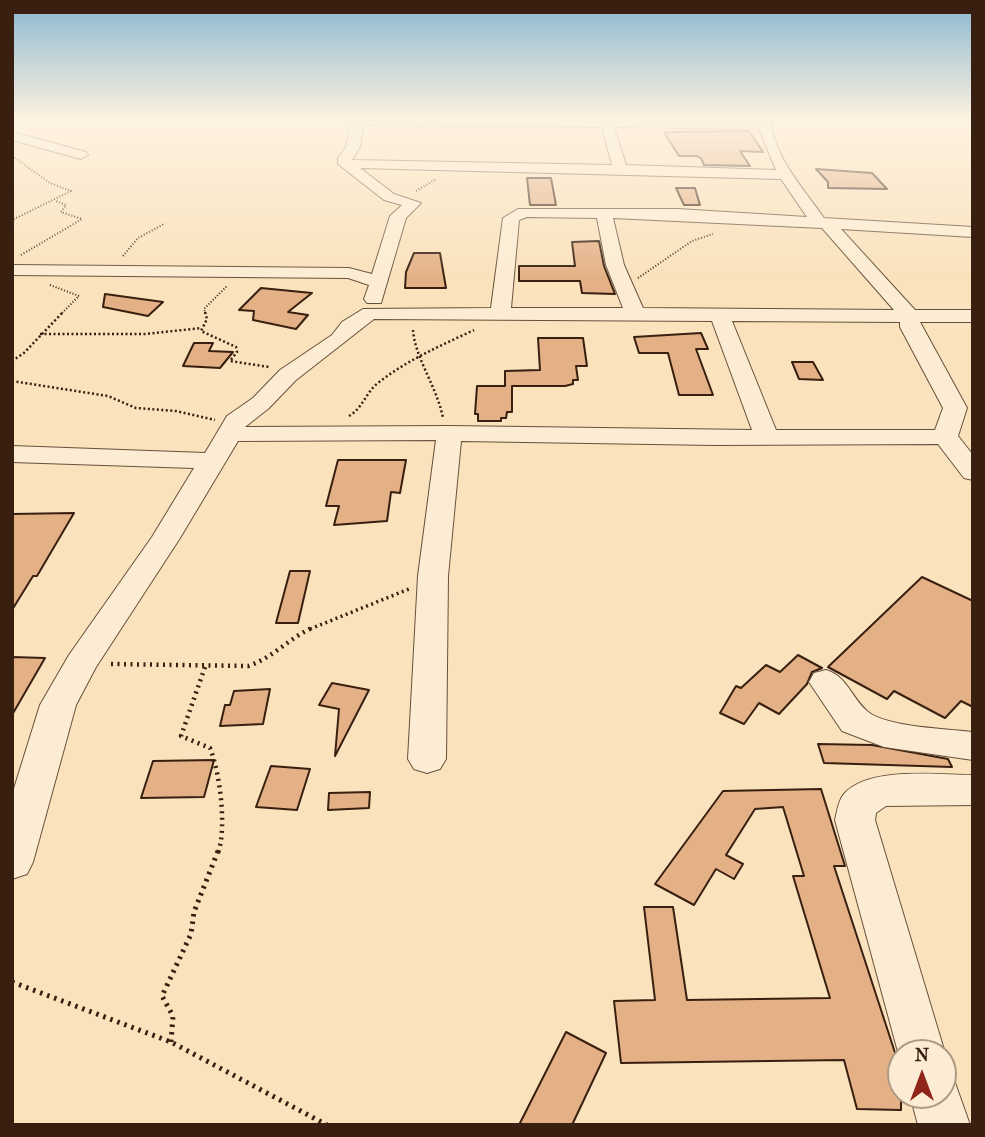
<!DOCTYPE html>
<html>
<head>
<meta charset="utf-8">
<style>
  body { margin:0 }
  #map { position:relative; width:985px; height:1137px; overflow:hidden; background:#fae2bc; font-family:"IM FELL French Canon",serif }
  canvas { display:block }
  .frame { position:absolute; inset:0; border:14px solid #381f10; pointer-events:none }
  .north { position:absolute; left:887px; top:1039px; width:70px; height:70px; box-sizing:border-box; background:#fcecd3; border:2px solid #ae9a85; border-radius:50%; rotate:0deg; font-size:19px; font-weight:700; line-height:28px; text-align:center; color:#381f10 }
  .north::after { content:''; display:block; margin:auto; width:24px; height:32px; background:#8f2418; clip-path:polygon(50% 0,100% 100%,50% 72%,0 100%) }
</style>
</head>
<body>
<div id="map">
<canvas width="985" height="1137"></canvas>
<div class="frame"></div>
<div class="north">N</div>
</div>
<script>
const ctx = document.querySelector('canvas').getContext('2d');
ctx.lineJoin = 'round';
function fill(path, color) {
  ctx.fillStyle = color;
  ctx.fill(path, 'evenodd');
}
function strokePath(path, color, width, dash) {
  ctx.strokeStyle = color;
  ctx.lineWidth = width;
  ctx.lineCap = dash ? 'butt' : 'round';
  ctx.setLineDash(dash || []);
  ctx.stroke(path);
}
const building = new Path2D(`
  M749 131 763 152 740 151 750 166 704 165 701 158 696 156H679L664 132Z
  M816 169 872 173 887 189 828 188V182Z
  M527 178H551L556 205H530Z
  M676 188H695L700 205H684Z
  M599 241 604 266 615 294 582 293 580 281H519V266H575L572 242Z
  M414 253H440L446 288H405L406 272Z
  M261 288 312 293 288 312 308 315 296 329 253 320 254 311 239 310Z
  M105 294 163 302 148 316 103 307Z
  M701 333 708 349H696L713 395H679L668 353H639L634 337Z
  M538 338H583L587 366H576L578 380H573V384L565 386H512V412H507L506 418H501V421H478V414H475L477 386H505V371L540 370Z
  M194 343H213L209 351 233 352 220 368 183 366Z
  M792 362H813L823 380 799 379Z
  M338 460H406L400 493 391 492 387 521 334 525 339 506H326Z
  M74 513 37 576H33L12 610V514Z
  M290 571H310L298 623H276Z
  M922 577 973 601V707L961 701 945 718 894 691 887 699 828 667Z
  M798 655 822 668 812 672 807 684 779 714 759 703 744 724 720 713 736 686 741 688 766 665 780 672Z
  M12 657 45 658 12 715Z
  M332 683 369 690 335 756 339 709 319 705Z
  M270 689 263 724 220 726 225 705H230L234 691Z
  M818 744 872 745 948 759 952 767 824 763Z
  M214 760 204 797 141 798 153 761Z
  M271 766 310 769 297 810 256 807Z
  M821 789 845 866H834L901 1071V1110L857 1109 844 1060 621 1063 614 1001 655 1000 644 907H673L687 1000 830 998 793 876H804L783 807 755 809 726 855 743 864 734 879 716 869 694 905 655 884 723 791Z
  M370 792 369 808 328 810 329 793Z
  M566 1032 606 1053 572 1125H519Z`);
const pathFar4 = new Path2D(`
  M12 156 50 183 71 191 12 220
  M416 191 436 179
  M21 255 82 219 61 212 66 205 56 201
  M123 256 138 238 164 224
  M638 278 692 241 713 234
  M50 285 79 296 61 314
  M206 314 204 309 227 286`);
const pathFar3 = new Path2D(`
  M205 312 207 319 201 331 236 347 237 352 230 361 269 367
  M413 330C415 358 437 387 443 418
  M40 334H146L201 328
  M12 361 24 353 63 312
  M12 381 108 396 136 408 176 411 215 420
  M349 416C363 408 366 392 378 383 407 360 440 346 474 330`);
const pathFar2 = new Path2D(`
  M310 629 409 589`);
const pathFar1 = new Path2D(`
  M111 664 248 666C273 658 290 637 314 627
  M205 667 181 736 210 748C220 773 227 828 218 853`);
const path = new Path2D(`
  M12 982 171 1042 327 1125
  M171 1042 173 1016 162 996 191 934 194 912 218 851`);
const minor = new Path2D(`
  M352 119H771C772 155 804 189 824 218L973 227V237L841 229 915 310H973V322H920L967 408 958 436 973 455V480L964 478 938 444 715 445 461 441 448 576 446 759 440 769 427 773 414 769 408 759 418 576 436 440 238 441 180 538 96 667 76 705 33 862 27 874 12 879V795L40 705 69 655 152 537 194 468 12 462V446L205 453 227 416 253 398 280 370 332 335 342 322 363 309 491 308 503 218 518 209H678L807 217 781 179 360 168 394 194 421 203 406 218 381 303H367L364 299 369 285 348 278 12 275V265L349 268 372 274 390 216 402 205 384 200 338 164V158L346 147ZM363 125 602 127 612 165 352 160 360 147ZM614 127 759 129 776 170 626 165ZM527 217 597 218 606 265 623 308H511L519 220ZM613 218 822 228 894 310 643 308 624 265ZM374 319 712 321 752 430 449 426 245 427 269 408 296 380ZM732 321 900 322V327L943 408 935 430H776Z
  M12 132 86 152 88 155 81 159 12 140Z
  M826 670C847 676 851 697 867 711 884 727 949 729 973 732V760L884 747 842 731 809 682 814 673Z
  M973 775V805L886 806 876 813 875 820 945 1053 943 1059V1053H901V1063L835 820C837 812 838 801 844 794 869 766 938 775 973 775Z
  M943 1073 953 1077 970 1125H918L910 1095H943Z`);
fill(building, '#e4b187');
strokePath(building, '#381f10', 2);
strokePath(minor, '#68503b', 2);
strokePath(pathFar4, '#381f10', 2, [1, 2]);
strokePath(pathFar3, '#381f10', 2.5, [2, 2.5]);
strokePath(pathFar2, '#381f10', 3.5, [2, 3.5]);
strokePath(pathFar1, '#381f10', 4.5, [2, 4.5]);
strokePath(path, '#381f10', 5, [2.5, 5]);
fill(minor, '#fcecd3');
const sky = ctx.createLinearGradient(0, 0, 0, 279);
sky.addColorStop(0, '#8bb8d0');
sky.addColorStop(0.43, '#fdf2e1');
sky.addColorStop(1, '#fdf2e100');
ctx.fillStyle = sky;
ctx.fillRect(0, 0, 985, 279);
</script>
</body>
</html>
